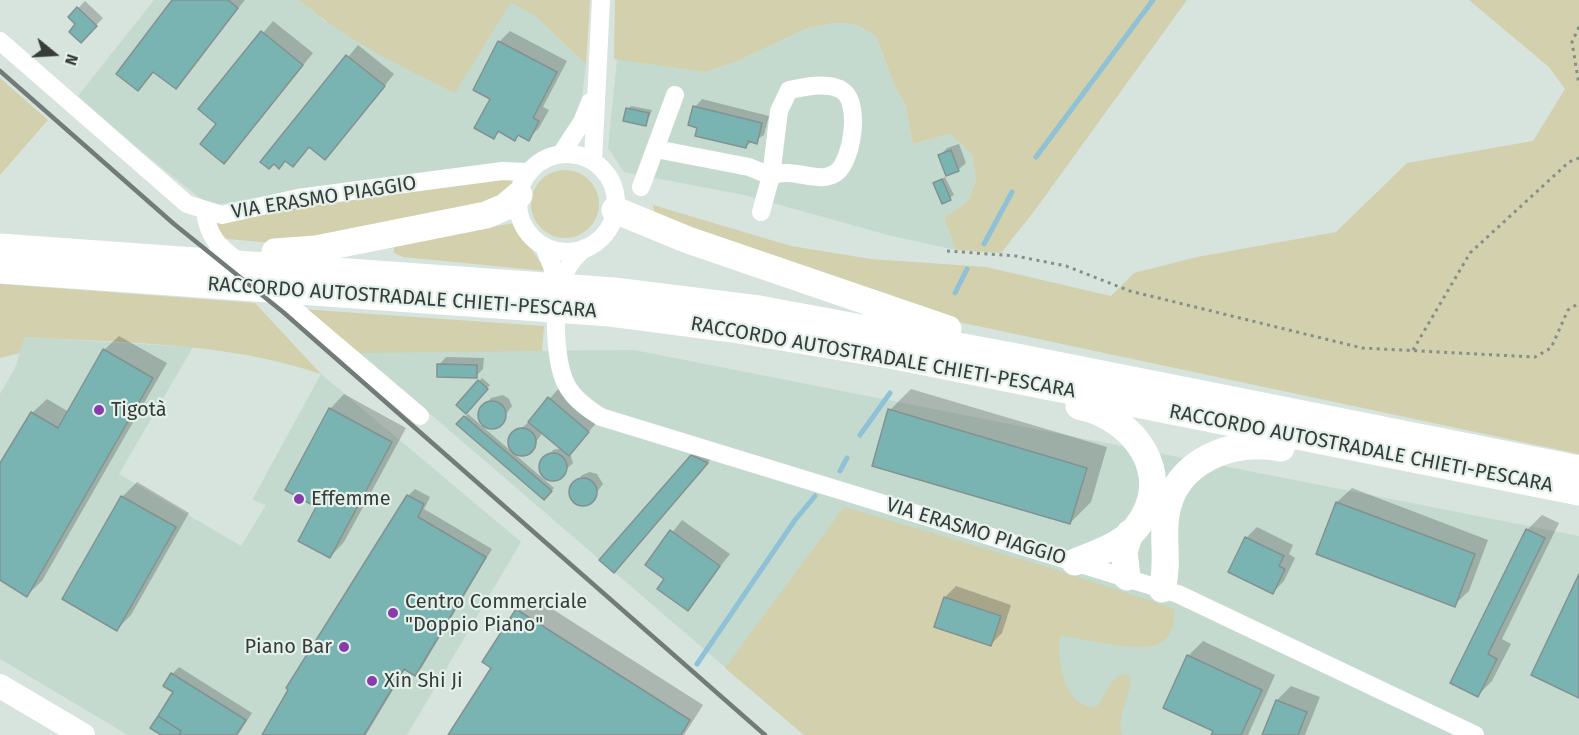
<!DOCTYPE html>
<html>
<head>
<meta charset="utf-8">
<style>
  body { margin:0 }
  #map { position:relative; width:1579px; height:735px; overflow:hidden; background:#d6e4dd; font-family:"Fira Sans",sans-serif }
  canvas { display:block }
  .north { position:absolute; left:24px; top:24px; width:60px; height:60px; -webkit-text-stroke:4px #e3f1ea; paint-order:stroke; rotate:108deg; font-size:16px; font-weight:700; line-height:24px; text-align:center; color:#373c3a }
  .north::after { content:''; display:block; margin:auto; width:21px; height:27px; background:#373c3a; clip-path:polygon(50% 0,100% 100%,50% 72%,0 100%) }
</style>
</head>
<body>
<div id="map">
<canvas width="1579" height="735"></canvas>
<div class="north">N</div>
</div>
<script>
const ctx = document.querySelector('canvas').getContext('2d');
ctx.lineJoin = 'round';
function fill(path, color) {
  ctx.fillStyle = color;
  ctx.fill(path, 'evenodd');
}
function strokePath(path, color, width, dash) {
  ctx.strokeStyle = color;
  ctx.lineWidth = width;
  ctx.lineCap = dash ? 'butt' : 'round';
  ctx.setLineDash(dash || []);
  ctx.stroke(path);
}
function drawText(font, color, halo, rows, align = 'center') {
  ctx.font = font + ' "Fira Sans",sans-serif';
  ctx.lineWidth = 4.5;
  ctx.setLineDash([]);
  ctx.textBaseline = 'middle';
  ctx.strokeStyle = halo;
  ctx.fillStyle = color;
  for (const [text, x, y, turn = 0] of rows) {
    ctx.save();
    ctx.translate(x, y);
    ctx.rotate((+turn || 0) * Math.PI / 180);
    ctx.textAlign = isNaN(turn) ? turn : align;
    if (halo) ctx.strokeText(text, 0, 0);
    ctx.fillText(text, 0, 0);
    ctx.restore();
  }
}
const built = new Path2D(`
  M154 0H299L326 22 511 1 535 16 586 64 581 105 559 147 532 163 293 191 220 204 206 203 142 152 78 96Z
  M833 23 855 24 876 36 895 87 905 103 913 144 950 134 972 154 976 179 969 200 944 218 956 250 888 235 744 195 624 172 608 148 617 59 705 72 735 62 808 28Z
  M25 337 193 347 119 474 241 546 266 505 252 500 321 374 521 542 407 735H128L0 659V394L15 368Z
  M634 350 1579 536V735H804L358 352Z`);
const green = new Path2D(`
  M299 0H590L586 64 535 16 511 2 455 93C400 66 346 40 299 0Z
  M615 0H1187L1035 210 1001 253 956 250 944 218 969 200 976 179 972 154 950 134 913 144 905 103 895 87 876 36 855 24 833 23 808 28 735 62 705 72 614 59Z
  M1469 0H1579V454L940 318 655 219 653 205 791 246 871 259 986 267 1111 296 1134 273 1197 257 1336 232 1407 163 1533 141 1565 89 1549 67Z
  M0 78 48 120 0 175Z
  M531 204a34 34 0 1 1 68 0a34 34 0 1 1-68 0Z
  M508 178 515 185 511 196 294 245 218 238 215 220Z
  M514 223 546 271 403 257 394 253V245Z
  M0 284 255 303 321 374C227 342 124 343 25 337L20 353 0 358Z
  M286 308 544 326 542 351 359 353Z
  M844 507 1054 569 1175 609C1174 621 1173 635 1162 642 1143 655 1083 638 1060 636 1057 660 1064 708 1096 707 1106 697 1111 674 1127 674L1131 678C1130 697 1116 717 1122 735H804L725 668ZM944 597 1001 616 991 646 934 627Z`);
const shadow = new Path2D(`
  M174 0H245L175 87 155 71 138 89Z
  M85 1 103 18 88 34 70 17Z
  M273 21 313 53 234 151 218 123 200 109Z
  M510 31 567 61 543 107 549 110 539 128 528 139 520 134 515 139 500 131 494 137 492 99 499 42Z
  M358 45 394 74 336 147 325 158 310 146 292 165 286 160 262 162Z
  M702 99 769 116 764 135 746 146 699 127 695 107Z
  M631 106 652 110 646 125 628 109Z
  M959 144 966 163 958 170 940 155 947 148Z
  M945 177 954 195 943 202 935 183Z
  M119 336 167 363 42 581 27 595 0 578V465L32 413 47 399 69 412 104 350Z
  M446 357 484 358 483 369 476 376 439 365Z
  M482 378 490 385 466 412 458 405Z
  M560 387 599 420 570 453 573 463 556 479H548L542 473 541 465 553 450 562 448 543 432 529 452 521 454 514 451 510 444 512 436 529 422Z
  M911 389 1107 447 1091 502 1070 523 890 410Z
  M344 394 406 428 344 542 330 557 318 506 330 409Z
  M503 395 509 399 512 406 498 425 491 427 481 420 480 412 491 398Z
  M468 414 554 488 544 498 458 424Z
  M703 445 718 451 625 560 692 456Z
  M590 472 597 474 603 484 589 502 582 504 575 501 571 490 582 475Z
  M137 482 189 513 131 615 117 629 122 497Z
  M1352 488 1488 540 1469 591 1454 605 1318 553 1337 502Z
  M415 489 430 497 424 509 492 549 422 667 415 674 406 668 366 735H263L408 496Z
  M1542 515 1559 523 1502 639 1511 644 1492 681 1478 695 1452 683 1528 529Z
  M682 520 730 554 687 609 666 579 647 565Z
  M1257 527 1293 545 1289 554 1295 558 1284 581 1273 592 1246 538Z
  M956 586 1011 605 1002 633 991 644 936 626 945 597Z
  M532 596 703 705 684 735H450L493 667 518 610Z
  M1203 641 1275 675 1248 735H1213L1215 731 1188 656Z
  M179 667 252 713 238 735H164L175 692 172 674Z
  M1291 686 1320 697 1305 735H1263L1277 700Z`);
const stream = new Path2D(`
  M1036 157 1153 0
  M984 244 1012 192
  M955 293 967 269
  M860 435 890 393
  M840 471 847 458
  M697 664 795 520 815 496`);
const building = new Path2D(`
  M172 0H228L238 8 176 89 153 72 138 91 116 74Z
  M77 7 97 26 81 43 69 32 75 24 68 17Z
  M261 31 303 65 224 164 200 144 216 124 198 109Z
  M498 41 557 72 533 118 539 121 529 141 518 135 515 141 498 131 494 139 474 128 490 99 473 90Z
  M346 55 385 86 325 160 309 147 293 167 285 161 279 169 274 164 269 169 260 162Z
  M693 106 762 123 757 144 748 141 746 148 695 136 697 128 688 125Z
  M626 108 649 113 646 126 623 121Z
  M951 150 959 171 946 176 938 155Z
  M942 179 951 200 942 204 933 183Z
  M103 349 153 378 27 597 0 580V463L31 412 58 428Z
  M437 364 477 365V378L437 377Z
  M478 380 488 389 466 414 456 405Z
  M548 397 589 432 569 456 528 422Z
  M478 415a14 14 0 1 1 28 0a14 14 0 1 1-28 0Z
  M329 408 392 442 330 558 298 541 316 507 285 490Z
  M888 409 1087 468 1070 524 872 466Z
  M464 416 552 491 544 500 456 424Z
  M508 442a14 14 0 1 1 28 0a14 14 0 1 1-28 0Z
  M539 467a14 14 0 1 1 28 0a14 14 0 1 1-28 0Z
  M691 455 708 463 614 573 599 560Z
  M569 492a14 14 0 1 1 28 0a14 14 0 1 1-28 0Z
  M407 495 424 504 418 517 486 557 415 676 404 669 364 735H262L288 690 286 688Z
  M121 496 176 527 117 631 62 599Z
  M1336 502 1475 554 1455 607 1316 554Z
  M1526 529 1545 538 1488 654 1497 659 1478 697 1450 683Z
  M670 530 720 566 688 611 657 589 664 579 645 565Z
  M1245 537 1284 556 1279 566 1285 569 1273 594 1228 572Z
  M1579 574V698L1531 675Z
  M944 597 1001 616 991 646 934 627Z
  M516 609 690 720 681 735H448L491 668 482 662Z
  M1187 655 1262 690 1241 735H1211L1213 731 1163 708Z
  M171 673 246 720 236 735H179L181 731 158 716 173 692 163 686Z
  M1276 700 1307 712 1298 735H1262Z
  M158 716 181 731 179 735H161L150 728Z`);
const path = new Path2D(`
  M1579 27 1572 42 1579 85
  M947 251 1016 256 1066 266 1130 291 1362 348 1535 357 1551 348 1568 310 1579 303
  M1413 350 1470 253 1569 162 1579 158`);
const minor = new Path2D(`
  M0 41 187 204 222 215 298 198 502 171 529 172
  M656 149 749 167 771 176 779 111 789 90C805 87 829 81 843 91 861 104 852 160 837 172 820 186 793 166 771 176L761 212
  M561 154 582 122 590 102
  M518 203a49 49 0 1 1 98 0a49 49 0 1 1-98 0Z
  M593 161 601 0
  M641 187 675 95
  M205 212C209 240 220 247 241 264
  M544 246 560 287
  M585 248C573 258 563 272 560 287 553 312 555 364 567 386 575 400 588 409 601 417L1178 594 1475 735
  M269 288 420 416`);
const major = new Path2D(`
  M0 686 83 735`);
const highway = new Path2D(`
  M615 210 688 240 948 329
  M0 247 614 291 759 309 1017 357 1579 469
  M275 252 316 249 486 215 505 207 519 195
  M0 270 610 313 733 329 895 356 1579 492
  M1075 562C1095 554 1122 545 1136 528 1177 477 1136 418 1079 406
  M1127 577 1124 552 1130 533
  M1162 589C1169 564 1162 539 1166 515 1174 461 1233 438 1281 448`);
const rail = new Path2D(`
  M0 71 174 224 283 312 765 735`);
const markers = [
  [99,410,6,"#893bab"],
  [299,499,6,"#893bab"],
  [393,613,6,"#893bab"],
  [344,647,6,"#893bab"],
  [372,681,6,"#893bab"]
];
const streetNames = [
  ["VIA ERASMO PIAGGIO",324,198,-9],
  ["RACCORDO AUTOSTRADALE CHIETI-PESCARA",402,298,4],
  ["RACCORDO AUTOSTRADALE CHIETI-PESCARA",883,358,10],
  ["RACCORDO AUTOSTRADALE CHIETI-PESCARA",1361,449,11],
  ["VIA ERASMO PIAGGIO",976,532,17]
];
const poiNames = [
  ["Tigotà",111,410],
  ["Effemme",311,499],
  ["Centro Commerciale",405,602],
  ["\"Doppio Piano\"",405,625],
  ["Piano Bar",332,647,"right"],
  ["Xin Shi Ji",384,681]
];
fill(built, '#c4dacf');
fill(green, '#d2d0ad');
fill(shadow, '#0003');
strokePath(stream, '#8fc2d6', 5);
fill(building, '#79b4b2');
strokePath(building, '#839291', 1.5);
strokePath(path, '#858f8a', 3, [3, 4.5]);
strokePath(minor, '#fff', 18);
strokePath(major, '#fff', 24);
strokePath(highway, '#fff', 27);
strokePath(rail, '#737b78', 4.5);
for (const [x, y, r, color] of markers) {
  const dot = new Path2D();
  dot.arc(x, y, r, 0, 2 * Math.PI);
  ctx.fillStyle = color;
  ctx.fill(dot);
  strokePath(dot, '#e3f1ea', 2);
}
drawText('20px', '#373c3a', '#e3f1ea', streetNames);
drawText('20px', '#373c3a', '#e3f1ea', poiNames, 'left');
</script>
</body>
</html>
